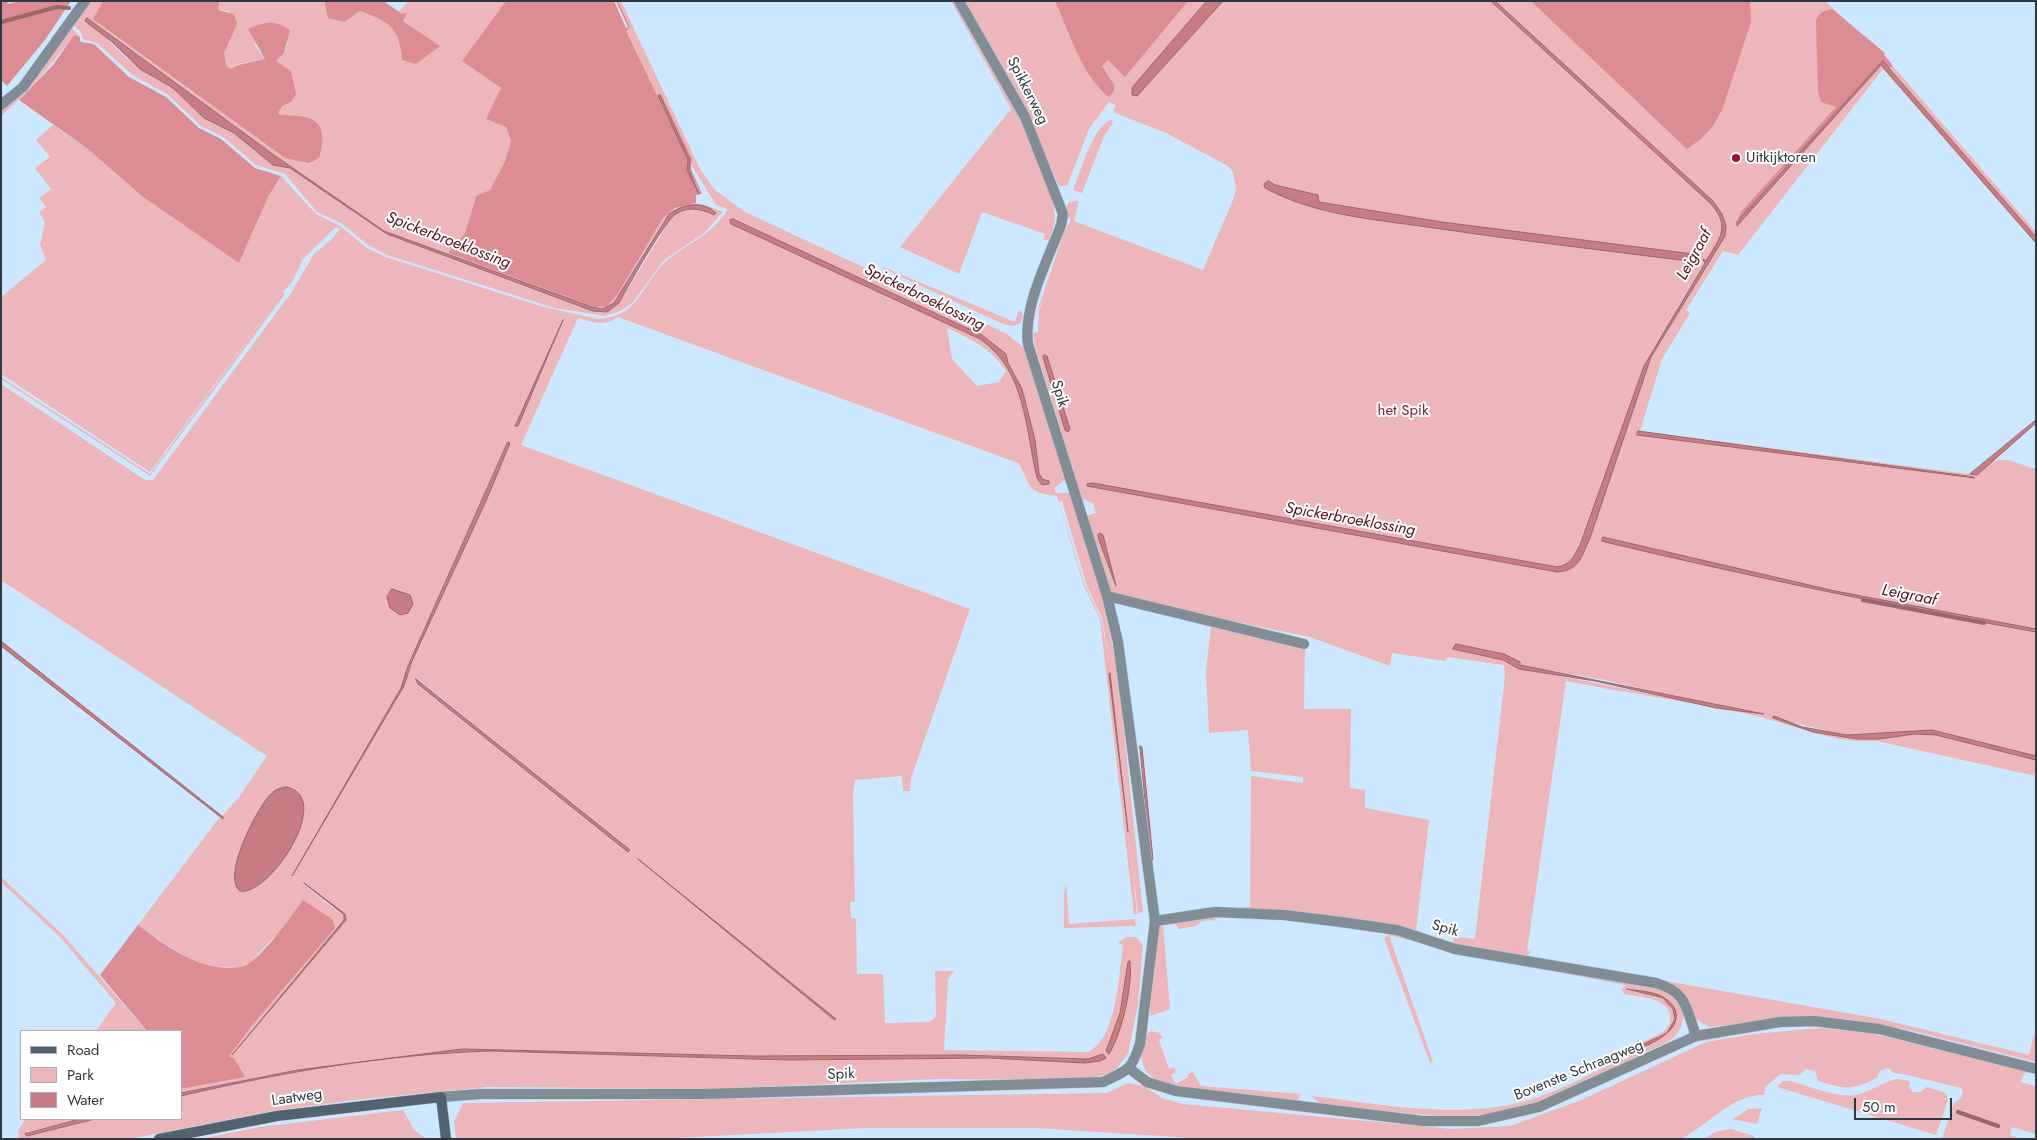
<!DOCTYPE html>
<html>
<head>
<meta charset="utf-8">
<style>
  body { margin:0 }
  #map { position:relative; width:2037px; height:1140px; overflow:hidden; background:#cde8fe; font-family:Jost,sans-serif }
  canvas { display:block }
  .frame { position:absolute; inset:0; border:2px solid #2e3841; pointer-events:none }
  .legend { position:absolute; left:20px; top:1030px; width:162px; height:90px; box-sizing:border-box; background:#fff; border:1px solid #abafb3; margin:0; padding:6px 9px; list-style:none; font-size:15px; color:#2e3841 }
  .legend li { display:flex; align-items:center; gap:10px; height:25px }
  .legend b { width:25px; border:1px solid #abafb3 }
  .scale { position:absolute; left:1854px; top:1098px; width:98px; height:22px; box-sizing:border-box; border:2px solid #2e3841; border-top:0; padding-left:6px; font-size:15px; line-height:18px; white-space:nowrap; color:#2e3841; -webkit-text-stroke:4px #fff; paint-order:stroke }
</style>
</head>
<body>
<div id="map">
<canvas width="2037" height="1140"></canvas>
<div class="frame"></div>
<ul class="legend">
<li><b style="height:6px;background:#53626f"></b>Road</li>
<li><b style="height:14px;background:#ecb6ba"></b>Park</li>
<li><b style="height:14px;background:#c77b82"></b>Water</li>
</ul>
<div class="scale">50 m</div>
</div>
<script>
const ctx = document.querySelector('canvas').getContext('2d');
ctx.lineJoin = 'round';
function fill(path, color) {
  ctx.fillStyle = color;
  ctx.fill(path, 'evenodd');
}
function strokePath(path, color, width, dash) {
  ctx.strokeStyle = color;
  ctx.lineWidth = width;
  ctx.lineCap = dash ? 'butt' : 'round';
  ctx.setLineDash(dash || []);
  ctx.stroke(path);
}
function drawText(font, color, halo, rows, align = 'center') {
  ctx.font = font + ' Jost,sans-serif';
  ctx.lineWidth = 4;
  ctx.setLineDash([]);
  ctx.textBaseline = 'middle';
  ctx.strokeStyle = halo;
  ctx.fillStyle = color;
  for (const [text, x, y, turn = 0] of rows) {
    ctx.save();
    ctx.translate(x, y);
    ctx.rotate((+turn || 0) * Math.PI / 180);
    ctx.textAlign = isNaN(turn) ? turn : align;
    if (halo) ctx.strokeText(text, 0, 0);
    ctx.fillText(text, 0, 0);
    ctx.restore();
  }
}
const green = new Path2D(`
  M89 1H103L94 19 285 158 311 119 278 114 282 106 291 102 276 61 284 53 288 43 254 44 265 59 238 64 231 69 226 66 223 53 237 24 228 11 218 10 220 1H324L328 17 343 22 360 11C390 22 399 27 402 60L439 46 402 20 407 14H402L383 1 399 11 409 1H506L462 61 501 88 506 126 511 141 505 161 490 190 476 196 465 233 449 253 595 306 612 301 663 218C683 200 699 201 723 212L704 233 664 260 633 302 622 310 605 316 555 308 387 255 368 245 341 223 317 212 285 174 256 165 222 136 201 126 167 94 131 74 97 43 83 39 80 31 73 25ZM87 19 274 155 384 231 592 307 602 309 614 303 665 219 691 205 703 206 715 211 714 215C699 208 687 208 673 215L619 303 602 312 593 311 387 234 290 168 273 165 234 133 204 118 173 88 145 72 126 58Z
  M618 1H621L701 171 715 190 745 212 1007 334 1024 348 1066 479 1054 488 1056 493H1070L1103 601 1117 666 1143 912 1138 914 1129 835 1137 914 1134 915 1100 619 1084 586 1057 496C1024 493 1032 484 1018 463L618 317C605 327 592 322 578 318L521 445 970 609 911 778 910 791H903L902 776 855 780 853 793 855 902H850L851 918H856L857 974H883L885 1023 929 1022 934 1019 936 1015 935 971H954L948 979 944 1050 1088 1052C1117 1039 1119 974 1123 945L1118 943 1126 937H1136L1143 945 1138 1004 1128 1054 1117 1068 1110 1073 1087 1080 939 1079 713 1089 487 1087 354 1100 272 1111 129 1139H19L18 1131 25 1119H80L27 1132 25 1134 27 1136 95 1119H181V1096C282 1072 388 1055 492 1051L787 1060 988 1058 1085 1063 1100 1061 1106 1057 1103 1054 1088 1059 960 1055 753 1056 462 1049 298 1070 181 1093V1089L244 1077 234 1058 228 1056 254 1023 275 936 249 964 241 967 217 968 188 959 138 925 219 818H223L222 816 239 797 267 756 1 580V384L145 480H153L287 298 290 300 288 298 314 254 331 240 340 229 336 227 303 259 292 282 283 292 285 294 150 476 1 379V377L150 474 282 293 150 472 1 374V297L46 260 40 245 45 222 39 212 46 207 39 198 51 189 35 168 50 157 36 140 53 125 88 149 143 197 239 263 268 197 281 176 316 214 340 226 367 248 386 257 544 307 598 319C643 316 641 281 669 259 692 240 711 236 728 209L716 205 692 166V159L661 95 656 97 625 30 630 27ZM731 219 982 335C998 347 1003 353 1012 371L1032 427 1039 473 1042 479 1049 481 1044 484 1037 478C1024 425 1028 374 980 339L731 224ZM563 320 518 426 516 424ZM947 328C971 339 991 348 1006 371L999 382 977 386 952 359ZM508 442 486 501 412 661 404 686 292 875 401 688 408 666ZM1062 501 1087 586 1102 618 1109 660 1101 619 1085 585 1059 502ZM1110 673 1128 832 1127 831ZM418 679 629 850 628 852 418 684ZM304 885 345 914 346 920 232 1055 344 920V916ZM1128 962H1131C1128 991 1124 1021 1112 1049L1106 1051 1120 1013Z
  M951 1H954L1016 109 1053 199 1055 222 1049 240H1043L1045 234 982 212 959 274 900 247 1011 109Z
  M965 1H1825L1889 60 1884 67 2036 244 1883 69 1738 255 1723 251 1686 310 1690 313 1662 359 1640 431 1976 475C1999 451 2008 461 2036 469V776L1877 741C1831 744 1790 723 1747 714 1687 701 1626 693 1566 681L1527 951H1530L1527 958 1470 948 1469 946 1453 945 1454 936 1475 939 1505 676 1504 665 1448 657 1445 661 1392 653 1390 666 1310 637 1119 598 1111 592 1086 516 1096 513 1093 503 1083 499 1080 492 1035 346 1033 333 1038 332 1039 311 1044 296 1034 320 1065 230 1071 220 1067 216 1066 206 1070 202 1079 201 1074 221 1203 270 1233 200 1236 189 1233 172 1228 166 1166 133 1115 113 1113 110 1116 105 1109 102 1089 129 1067 186H1059L1021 99ZM1714 249 1717 250 1676 316 1679 305 1705 262 1703 259 1706 261ZM1046 355 1070 429 1068 432 1065 430 1043 357ZM1707 441 1974 477 1975 478 1844 462ZM1513 665 1600 679 1743 712 1519 668ZM1776 719 1865 739 1819 733Z
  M72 28 80 37 74 35C51 65 30 91 1 116V111Z
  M1893 66 2036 232V237L1891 69Z
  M1112 120 1113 123 1104 136 1082 193 1073 190C1080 174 1094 122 1112 120Z
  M883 267 1015 322 1019 310 1023 314 1021 323 1013 326 1003 324 882 268Z
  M1211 625 1305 644 1304 709H1351L1350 788 1365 790V808L1429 820 1416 930 1423 932 1422 935 1217 909 1250 907 1251 776 1303 783V777L1251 771 1248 730 1209 733 1206 673Z
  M1 877 63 935 147 1031H96L116 1003 61 938 1 882Z
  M1066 883 1069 924 1135 919 1136 926 1064 928V893Z
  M1212 917 1216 920 1202 921 1196 926 1179 929 1175 923 1163 925 1170 1009 1151 1016 1150 1010 1157 927 1162 923Z
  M1391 933 1663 989C1686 1002 1691 1026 1668 1042 1621 1062 1577 1090 1527 1106 1460 1126 1387 1110 1319 1103L1312 1096C1382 1104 1456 1120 1525 1101 1556 1093 1585 1076 1613 1063 1623 1038 1659 1045 1670 1023 1675 998 1642 997 1624 994L1622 989 1625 985 1467 955 1389 935 1433 1062 1430 1063 1384 938Z
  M1620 973 1881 1019 2029 1055 2036 1027V1062L1909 1030 1845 1019 1787 1018 1709 1027 1694 1018 1678 991Z
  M1821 1028 1870 1033 2026 1071 2020 1082 2036 1086V1134L2012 1127 2010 1135 2021 1139H1942L1954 1103 1961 1098 1963 1092 1961 1088 1903 1074 1894 1073 1888 1068 1880 1071 1877 1078C1850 1091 1846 1089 1818 1081L1815 1071 1806 1069 1799 1075 1781 1074 1766 1086 1764 1095C1731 1095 1710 1124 1681 1139H1208L1034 1128H867L655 1139H456L454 1122 463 1103 1107 1093 1128 1083 1144 1086 1162 1098 1183 1104 1452 1129 1510 1126 1579 1101 1706 1042 1754 1034Z
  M1151 1031 1160 1033 1163 1038 1159 1040 1169 1069 1174 1067 1176 1073 1171 1075 1176 1084 1188 1077V1074L1193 1072 1201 1086 1301 1094 1297 1101C1261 1097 1180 1097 1152 1077 1144 1071 1140 1060 1142 1051 1144 1043 1143 1035 1151 1031Z
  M1897 1079 1910 1081 1909 1087 1913 1092H1920L1927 1087 1946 1093 1948 1100 1936 1135 1777 1087 1783 1081H1790C1810 1086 1839 1100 1860 1094 1873 1090 1883 1082 1897 1079Z
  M1762 1108 1757 1124 1732 1119 1749 1109Z
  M403 1110 415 1131 427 1139H200L260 1127Z
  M1731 1129 1754 1136V1139H1704L1715 1132Z`);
const forest = new Path2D(`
  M1 1H7L8 4 21 1H71L45 40 7 86 1 80Z
  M103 1H220L218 10 234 14 237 24 224 53 226 66 231 69 238 65 265 59 248 29C264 22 275 19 290 30L284 53 276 61 291 71 296 94 291 102 282 106 278 114C288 116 302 115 311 119 326 125 323 146 319 158L309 163 285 158 93 19Z
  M324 1H383L402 14 407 13 403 21 440 46 416 64 402 60C399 27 390 22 360 11L344 22 328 18Z
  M506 1H614L626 28 628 27 616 1H618L630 27 626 31 688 160 687 170 700 193 689 170 690 160 660 95 661 94 692 159 691 169 702 194 696 195V203L675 208 663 218 617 295 607 306 595 307 448 253 465 233 476 196 490 190 505 161 511 141 506 127 486 119 501 88 462 61Z
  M1055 1H1188L1125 77 1108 60 1102 66 1114 85V91L1109 97C1081 75 1070 33 1055 1Z
  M1531 1H1750L1751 22 1722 110 1713 126 1701 139 1687 149Z
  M1832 9 1885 53 1884 55 1893 66 1889 69 1883 61 1741 219H1738L1741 212 1836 107 1821 102 1818 92 1816 21C1819 13 1823 10 1832 9Z
  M74 35 80 37V41C85 44 90 42 95 45L129 77 166 97 199 128 221 139 255 168 281 176 268 197 239 263 143 197 88 149 19 100 53 65Z
  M303 900 332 919 335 928 254 1023 229 1056 234 1058 245 1077 181 1089V1031H147L100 975 138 925C166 945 193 968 230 968 236 967 243 968 248 964 267 951 289 919 303 900Z`);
const water = new Path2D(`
  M1207 1H1223L1137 96 1132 95V88L1135 84Z
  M1491 1H1495L1713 201 1722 214 1726 226 1725 236 1651 357 1590 538C1581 557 1580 570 1557 572L1087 486V484L1093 483 1557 567C1571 565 1574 556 1580 545L1644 366 1705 263 1703 259 1706 261C1720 238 1731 227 1711 204Z
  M87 18 274 155 384 231 592 307 602 309 614 303 669 214C683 204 703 200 716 213L714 215C702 209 688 206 676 214 665 220 627 288 619 303L607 312 593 311 387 234 290 168 273 165 234 133 204 118 173 88 140 69 112 42 85 21Z
  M1883 61 2036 237V243L1881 65 1737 226V222Z
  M660 95 690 160 689 170 699 194 687 170 688 160 658 96Z
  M1269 181 1275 185 1318 195 1319 202 1442 222 1693 254V256L1688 261C1601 250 1514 240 1427 227 1371 219 1315 215 1265 188L1264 184Z
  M733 219 982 335 1006 354 1008 363 1022 389 1035 440 1039 473 1042 479 1049 481V484L1042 485 1037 478C1025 427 1026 371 980 339L731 224 730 220Z
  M563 320 518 426H515L516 424Z
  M1044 355 1047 356 1070 429 1068 432 1065 430 1043 357Z
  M2036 420V423L1977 475 1970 474Z
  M1638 431 1974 477 1975 478 1645 436 1637 435Z
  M508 442 510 443 486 501 412 661 404 686 292 876 401 688 408 666Z
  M1100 533 1103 535 1116 586 1099 540 1098 535Z
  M1603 537 1835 591 2036 629V632C1891 606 1748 576 1605 542L1602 541Z
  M392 589 410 595 413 604 408 613 400 615 390 608 387 597Z
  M1 641 223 817V819L1 646Z
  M1456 644 1504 654 1520 662V665L1764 714 1716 708 1595 681 1519 669 1503 660 1453 649Z
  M1110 673 1128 832 1109 674Z
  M416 679 630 850 628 852 418 684Z
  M1774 716 1802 727 1847 735 1932 730 2036 756V760L1936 735 1915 734 1879 739H1857L1813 732 1773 718Z
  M1140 746 1142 747 1153 860 1151 859Z
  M286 787C336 796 269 897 240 891 221 877 258 805 272 793 276 789 280 788 286 787Z
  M638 859 836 1019 835 1020Z
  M304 883 345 914 346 920 232 1055 344 920V915Z
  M1130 961C1133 985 1122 1033 1109 1054L1106 1051 1120 1013 1128 962Z
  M1627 989C1637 991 1651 991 1661 996 1667 999 1674 1005 1676 1012 1681 1036 1637 1050 1620 1055L1667 1033 1675 1019 1673 1009 1663 998Z
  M462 1049 753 1056 960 1055 1088 1059 1103 1054 1106 1058 1100 1061 1085 1063 988 1058 787 1060 492 1051C389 1054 282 1072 181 1096V1093L298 1070Z
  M80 1119H95L27 1136 25 1134Z`);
const stream = new Path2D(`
  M1 22 57 7 69 8
  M1863 600 1984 623
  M1958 1112 1998 1126`);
const street = new Path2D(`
  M1 105 23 87 85 1
  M1107 596 1304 644
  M1155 921 1215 912 1284 915 1341 922 1397 930 1455 949 1656 983C1687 992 1686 1008 1696 1036
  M1130 1069 1147 1082 1176 1091 1423 1121H1478L1539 1107 1696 1036 1780 1022 1814 1021 1879 1029 2036 1069
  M441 1097 480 1094H705L1103 1082C1128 1070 1131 1071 1140 1044L1155 921 1118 642 1107 596 1028 344C1023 306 1048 260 1061 225L1063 214 1025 117 959 1`);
const secondary = new Path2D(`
  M159 1139 277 1116 441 1097 446 1139`);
const markers = [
  [1736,158,5,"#a50a37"]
];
const streetNames = [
  ["Spikkerweg",1027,91,63],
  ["Spik",1059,394,73],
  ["Spik",1445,929,16],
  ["Bovenste Schraagweg",1579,1071,-22],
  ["Spik",841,1075,-2],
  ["Laatweg",297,1098,-8]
];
const poiNames = [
  ["Uitkijktoren",1746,158]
];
const parkNames = [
  ["het Spik",1403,411]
];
const waterNames = [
  ["Spickerbroeklossing",448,241,21],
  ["Leigraaf",1695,255,-61],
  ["Spickerbroeklossing",924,298,26],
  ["Spickerbroeklossing",1350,520,10],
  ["Leigraaf",1909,596,11]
];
fill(green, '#ecb6ba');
fill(forest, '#db8d93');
fill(water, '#c77b82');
strokePath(water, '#99676e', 1);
strokePath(stream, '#99676e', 4);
strokePath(street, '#adc5d8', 11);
strokePath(secondary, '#adc5d8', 11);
strokePath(street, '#818c95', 10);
strokePath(secondary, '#53626f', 10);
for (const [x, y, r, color] of markers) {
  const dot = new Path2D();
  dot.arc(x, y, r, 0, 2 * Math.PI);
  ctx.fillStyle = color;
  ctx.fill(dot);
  strokePath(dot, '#fff', 2);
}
drawText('15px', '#2e3841', '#fff', streetNames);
drawText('15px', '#2e3841', '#fff', poiNames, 'left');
drawText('15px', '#7c2031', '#fff', parkNames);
drawText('italic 16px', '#540f1d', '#fff', waterNames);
</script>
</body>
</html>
